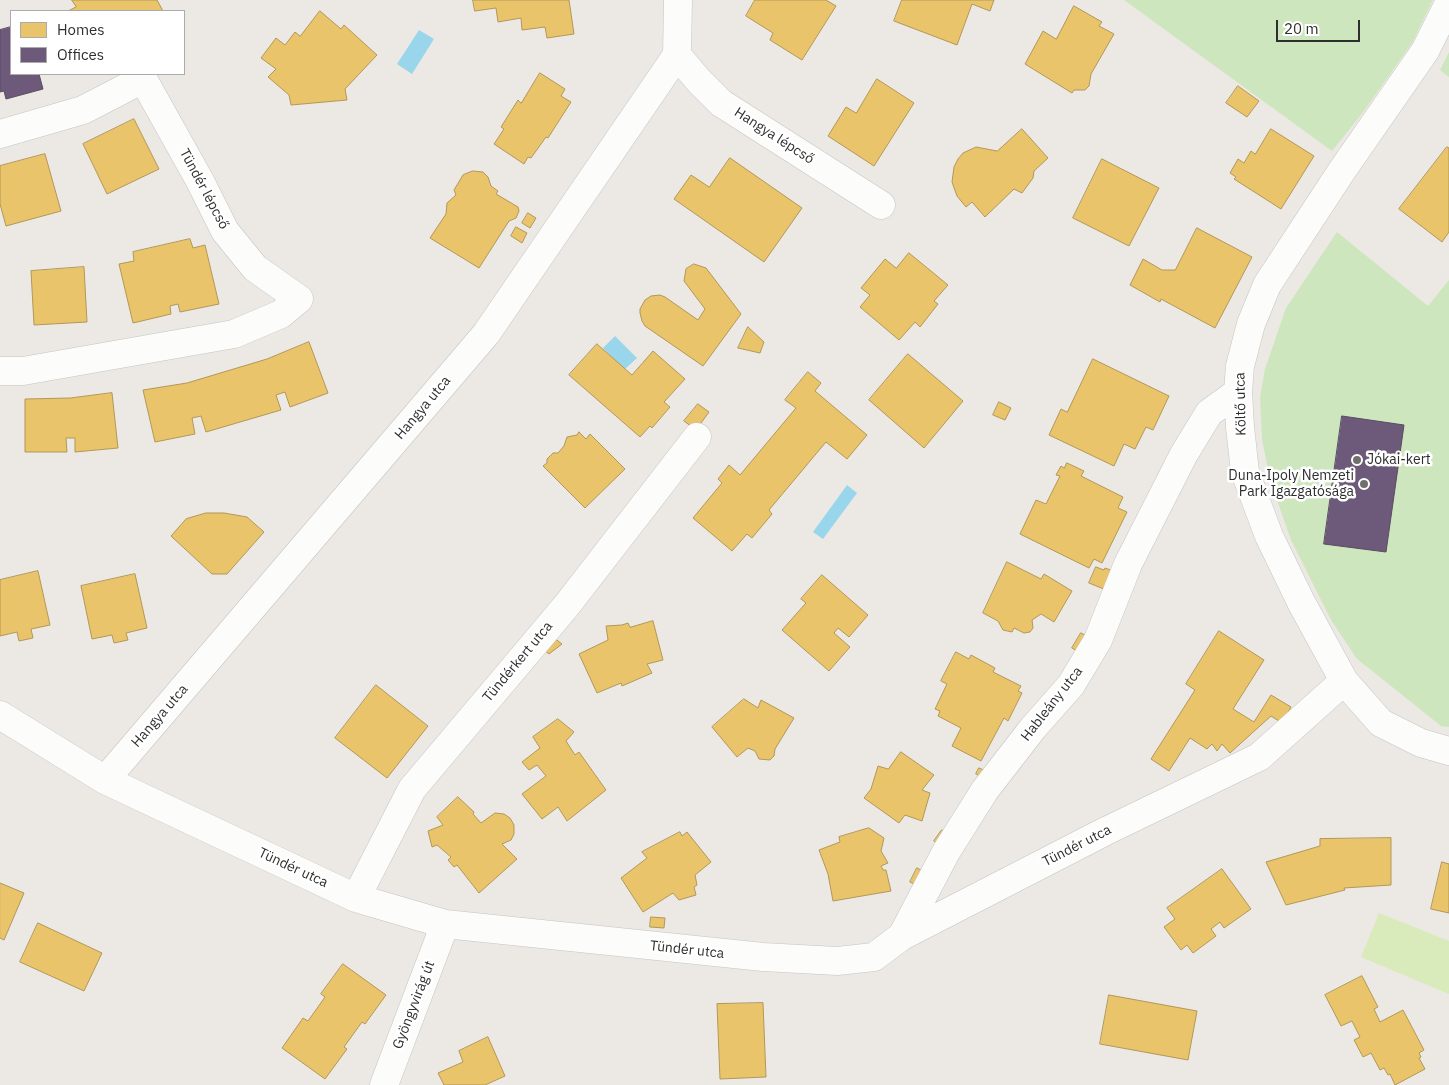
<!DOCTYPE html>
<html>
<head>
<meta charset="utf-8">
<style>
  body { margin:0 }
  #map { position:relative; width:1449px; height:1085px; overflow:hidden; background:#ece8e4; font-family:"IBM Plex Sans",sans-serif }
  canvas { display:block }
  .legend { position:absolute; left:10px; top:10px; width:175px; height:65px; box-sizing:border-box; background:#fff; border:1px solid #ababab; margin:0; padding:6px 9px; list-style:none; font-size:15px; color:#2e2e2e }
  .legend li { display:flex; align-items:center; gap:10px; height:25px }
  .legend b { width:25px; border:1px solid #ababab }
  .scale { position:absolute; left:1276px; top:20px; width:84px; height:22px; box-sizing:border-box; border:2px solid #2e2e2e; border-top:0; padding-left:6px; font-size:15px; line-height:18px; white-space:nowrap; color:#2e2e2e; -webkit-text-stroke:4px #fff; paint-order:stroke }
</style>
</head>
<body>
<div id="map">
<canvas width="1449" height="1085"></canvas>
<ul class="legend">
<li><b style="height:14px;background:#e9c46a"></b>Homes</li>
<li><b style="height:14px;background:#6d597a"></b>Offices</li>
</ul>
<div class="scale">20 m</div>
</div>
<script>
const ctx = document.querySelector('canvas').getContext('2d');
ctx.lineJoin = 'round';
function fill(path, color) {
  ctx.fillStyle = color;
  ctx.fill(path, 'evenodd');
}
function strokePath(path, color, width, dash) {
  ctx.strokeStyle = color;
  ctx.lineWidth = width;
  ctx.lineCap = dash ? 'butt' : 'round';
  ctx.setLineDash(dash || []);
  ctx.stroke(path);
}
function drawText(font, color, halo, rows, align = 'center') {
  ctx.font = font + ' "IBM Plex Sans",sans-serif';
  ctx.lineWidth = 5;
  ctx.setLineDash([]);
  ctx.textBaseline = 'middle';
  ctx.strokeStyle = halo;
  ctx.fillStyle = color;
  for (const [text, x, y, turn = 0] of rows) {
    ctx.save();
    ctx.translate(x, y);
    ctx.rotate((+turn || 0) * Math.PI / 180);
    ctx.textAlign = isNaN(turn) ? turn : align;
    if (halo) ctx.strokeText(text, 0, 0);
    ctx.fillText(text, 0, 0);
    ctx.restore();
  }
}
const green = new Path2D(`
  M1124 0H1433L1412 43 1364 111 1332 151Z
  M1449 52V77L1440 70Z
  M1337 232 1428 306 1449 280V727L1441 726 1357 659 1331 620 1291 540 1270 480 1262 439 1260 397 1265 369 1286 308Z`);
const pitch = new Path2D(`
  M1379 913 1449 941V994L1361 957Z`);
const water = new Path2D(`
  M419 30 434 39 412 74 397 64Z
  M615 336 637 358 624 370 603 348Z
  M847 485 857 493 823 539 813 532Z`);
const homes = new Path2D(`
  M72 0H157L163 11H68L76 7Z
  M473 0H569L574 34 547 38 545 27 522 30 521 18 498 22 496 8 475 11Z
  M755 0H826L836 6 802 60 770 40 773 33 746 16Z
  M902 0H994L990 11 972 4 957 45 894 21Z
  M1074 6 1102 22 1099 26 1114 34 1091 74 1089 86 1085 90H1074L1072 93 1025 64 1043 31 1056 39Z
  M320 11 341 29 344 25 377 55 345 89 347 100 291 105 289 95 268 77 276 69 261 58 276 38 285 45 295 32 300 36Z
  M540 73 565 89 561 96 571 102 548 138 546 137 531 158 528 157 524 164 494 144 504 129 501 127 518 100 521 103Z
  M877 79 914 103 874 166 828 136 846 107 856 113Z
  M1238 86 1259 101 1247 117 1226 103Z
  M134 119 159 169 107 194 83 144Z
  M1022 129 1048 158 1034 171 1033 178 1022 193 1014 189 985 217 972 202 966 207 957 196 952 182 954 167 958 159 963 153 976 147 997 151Z
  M1271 129 1314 156 1281 209 1234 179 1236 177 1230 173 1238 159 1244 163 1251 151 1255 154Z
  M1447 147 1449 148V232L1442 242 1399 209Z
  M45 154 61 211 6 226 0 204V166Z
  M730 158 802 208 764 262 674 199 691 175 709 187Z
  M1102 159 1159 188 1129 246 1073 218Z
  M473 171 483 172 488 177 491 186 498 191 496 194 518 207 519 211 516 218 509 221 479 268 430 238 446 214 447 203 456 195 454 190 463 175Z
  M528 213 536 218 530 228 522 223Z
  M516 227 527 233 522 243 511 236Z
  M1197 228 1252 257 1215 328 1161 299 1160 302 1130 285 1143 259 1162 270H1175Z
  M190 239 193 248 205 245 219 304 180 312 178 304 170 306 171 314 133 323 119 264 134 261 133 252Z
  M909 253 948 285 934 301 938 304 920 327 915 322 899 340 860 307 870 295 861 288 885 259 896 268Z
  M694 264 706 268 741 314 703 366 645 326 642 321 640 313V309L645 300 651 296 660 295 665 297 698 320 705 309 684 281 686 269Z
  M84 267 87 322 34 325 31 271Z
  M748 327 764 342 760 353 738 348Z
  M309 342 328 393 290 407 285 392 276 395 281 410 206 432 201 416 192 418 195 434 155 442 143 390 187 383 267 359Z
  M597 344 632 375 653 351 685 379 664 402 670 407 652 428 650 426 640 437 569 375Z
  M908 354 963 401 924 448 869 400Z
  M1093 359 1169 396 1153 430 1146 427 1135 449 1124 444 1114 466 1049 435 1061 409 1067 412Z
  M808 372 821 383 815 391 867 435 847 459 826 442 769 510 772 514 752 538 747 534 732 551 693 518 722 483 718 479 729 465 740 475 796 408 785 400Z
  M112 393 118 448 75 452V438H66L67 452H25V399L70 398Z
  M999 402 1011 408 1005 420 993 415Z
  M698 404 709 412 696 430 684 421Z
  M579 432 586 439 590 434 625 469 585 508 543 466 547 463V459L553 453H558L564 446 567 437 577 435Z
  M1067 463 1084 471 1081 476 1123 497 1118 508 1127 512 1102 563 1094 559 1089 568 1020 534 1036 500 1046 504 1060 476 1056 475 1061 466 1064 468Z
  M206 513H224L247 517 264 532 227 574H212L171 536 186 519Z
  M1007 562 1041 579 1044 574 1072 591 1054 622 1041 614 1032 620 1033 628 1030 632 1024 633 1014 628 1012 632 1003 630 998 621 983 613Z
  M1096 567 1104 570 1105 568 1119 573 1111 592 1089 583Z
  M38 571 50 625 31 629 33 638 19 641 17 632 0 636V580Z
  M135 574 147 628 126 633 128 640 114 643 112 635 92 639 81 586Z
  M822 575 868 615 849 637 838 628 834 633 850 647 829 671 782 630 806 603 801 599Z
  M653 621 663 660 647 664 652 673 622 686 621 683 597 693 579 654 608 640 606 626 622 625 628 623 630 627Z
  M1219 631 1264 660 1233 709 1254 722 1271 695 1291 707 1282 723 1271 716 1230 753 1222 744 1217 751 1212 744 1207 749 1190 738 1169 771 1151 759 1195 690 1186 684Z
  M1081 633 1091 638 1082 654 1072 648Z
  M553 637 562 644 549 654 543 649Z
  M956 652 969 659 971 655 995 668 993 672 1021 686 1018 691 1022 693 1008 721 1004 718 981 761 952 746 961 728 938 716 940 711 935 709 947 684 941 681Z
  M376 685 428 726 387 778 335 738Z
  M744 699 758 708 761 700 794 718 775 749 774 756 770 760 759 759 755 751 748 748 737 757 712 727Z
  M558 719 574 732 566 741 575 755 579 752 606 790 567 821 558 807 542 819 522 794 546 776 537 765 529 770 522 762 540 748 533 737Z
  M901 752 934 775 922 790 930 793 922 821 905 815 899 823 864 798 871 789 878 766 888 769Z
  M979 768 986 771 982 777 976 774Z
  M458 797 474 812 473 814 481 823 495 813 504 814 510 818 514 825V834L511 840 502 844 517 859 479 893 457 865 454 867 448 860 451 857 437 845 432 847 428 831 443 825 437 817Z
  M869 828 884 838 881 851 888 863 881 866 883 870H886L891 891 833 901 828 874 819 850 840 842 839 837Z
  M942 830 950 835 941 847 934 841Z
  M680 832 682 836 687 832 711 862 695 875 697 885 694 887 696 895 679 900 673 893 643 912 621 878 647 858 642 852Z
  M1391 838V885L1344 888 1345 890 1286 905 1266 862 1320 846V839Z
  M1442 862 1449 864V913L1431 909Z
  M917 868 927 873 920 887 910 882Z
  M1222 869 1251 909 1224 928 1220 922 1211 929 1216 936 1193 953 1187 945 1181 950 1164 927 1175 919 1167 908Z
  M0 883 24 893 4 940 0 938Z
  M651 917 665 918 664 928 650 927Z
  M38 923 102 953 84 991 20 962Z
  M343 964 386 995 365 1024 362 1022 344 1047 347 1049 325 1079 282 1048 303 1018 308 1021 325 997 321 994Z
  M1362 976 1378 1007 1374 1009 1380 1022 1403 1010 1424 1050 1419 1053 1421 1057 1419 1058 1425 1069 1395 1085 1390 1074 1388 1075 1384 1068 1380 1070 1371 1053 1363 1057 1354 1040 1360 1037 1352 1021 1341 1026 1325 995Z
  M1109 995 1197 1011 1188 1060 1100 1044Z
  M763 1003 766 1077 720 1079 717 1004Z
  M488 1037 505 1076 485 1085H444L438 1073 463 1062 459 1051Z`);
const offices = new Path2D(`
  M11 27V74H39L43 89 6 99 4 91 0 92V30Z
  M1342 416 1404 425 1386 552 1324 544Z`);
const minor = new Path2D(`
  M1449 3 1425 51 1341 172 1267 285 1251 324 1240 366 1238 392 1240 427 1245 472 1269 536 1301 602 1344 681 1381 723 1421 743 1449 751
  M677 55 699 81 721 103 881 205
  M0 134 83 110 143 79 200 181 225 231 255 268 299 299 281 314 234 334 23 371H0
  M0 715 105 780 356 898 445 924 763 957 837 961 874 957 902 936 1104 832 1259 757 1344 681
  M105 780 486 334 677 55 678 0
  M356 898 412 789 567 605 697 437
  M902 936 946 852 985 790 1033 728 1071 685 1098 640 1128 564 1184 454 1209 413 1238 392
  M384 1085 445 924`);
const markers = [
  [1357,460,5,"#706f6e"],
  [1364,484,5,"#706f6e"]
];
const streetNames = [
  ["Hangya lépcső",774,136,33],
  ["Tündér lépcső",204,189,62],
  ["Költő utca",1241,404,-91],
  ["Hangya utca",423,408,-50],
  ["Tündérkert utca",518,662,-50],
  ["Hableány utca",1052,704,-52],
  ["Hangya utca",160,716,-49],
  ["Tündér utca",1077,846,-27],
  ["Tündér utca",293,868,25],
  ["Tündér utca",687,950,6],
  ["Gyöngyvirág út",414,1005,-69]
];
const poiNames = [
  ["Jókai-kert",1367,460],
  ["Duna-Ipoly Nemzeti",1354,476,"right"],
  ["Park Igazgatósága",1354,492,"right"]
];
fill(green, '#cee6be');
fill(pitch, '#d9eabb');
fill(water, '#99d6ec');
fill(homes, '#e9c46a');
strokePath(homes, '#b19758', 1);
fill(offices, '#6d597a');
strokePath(offices, '#5a4c63', 1);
strokePath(minor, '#c5c4c5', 29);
strokePath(minor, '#fcfcfb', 28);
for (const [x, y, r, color] of markers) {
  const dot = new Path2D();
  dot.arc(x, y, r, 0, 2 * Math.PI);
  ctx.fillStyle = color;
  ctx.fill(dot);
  strokePath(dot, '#fff', 2);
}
drawText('14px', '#2e2e2e', '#fff', streetNames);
drawText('14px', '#2e2e2e', '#fff', poiNames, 'left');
</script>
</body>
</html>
